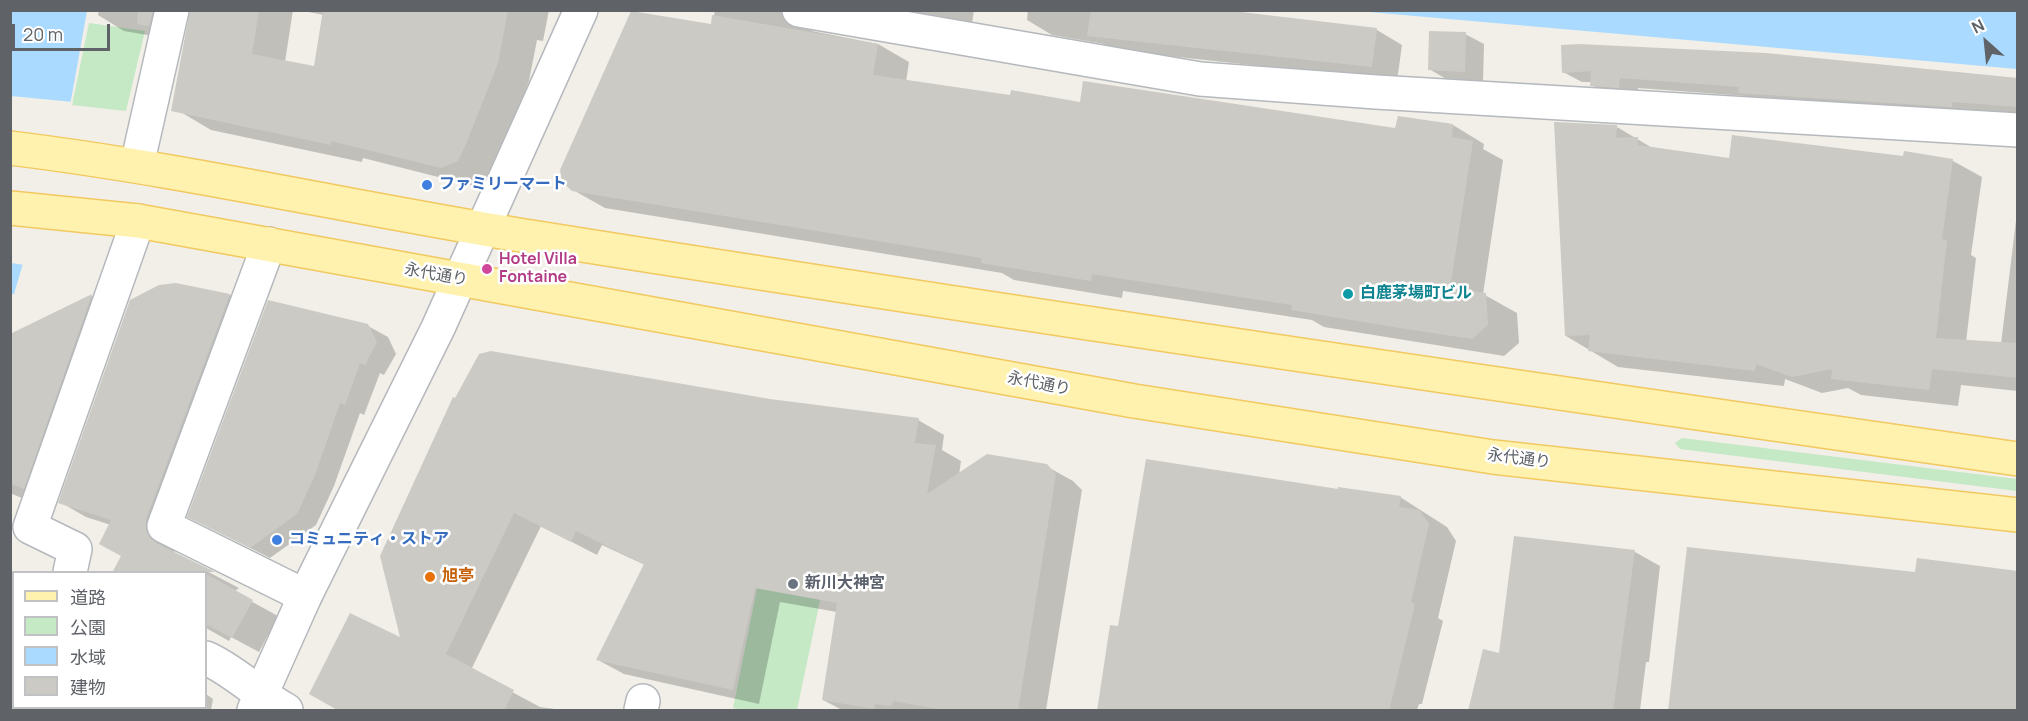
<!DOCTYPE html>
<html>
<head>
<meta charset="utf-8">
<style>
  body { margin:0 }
  #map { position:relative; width:2028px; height:721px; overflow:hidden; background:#f1efe8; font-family:Manrope,"Noto Sans JP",sans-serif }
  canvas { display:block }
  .frame { position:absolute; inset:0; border:12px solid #5f6368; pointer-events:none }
  .legend { position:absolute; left:12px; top:571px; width:195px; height:138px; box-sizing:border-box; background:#fff; border:2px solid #bfc1c3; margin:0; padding:8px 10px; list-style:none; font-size:18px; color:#5f6368 }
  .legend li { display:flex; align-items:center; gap:12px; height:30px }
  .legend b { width:30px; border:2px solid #bfc1c3 }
  .north { position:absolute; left:1956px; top:12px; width:60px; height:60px; -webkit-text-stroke:4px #fff; paint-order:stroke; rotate:333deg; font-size:16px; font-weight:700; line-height:24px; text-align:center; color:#5f6368 }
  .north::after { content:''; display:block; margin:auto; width:21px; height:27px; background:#5f6368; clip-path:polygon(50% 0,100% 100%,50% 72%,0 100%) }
  .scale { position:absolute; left:12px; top:24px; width:98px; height:27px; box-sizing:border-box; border:3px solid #5f6368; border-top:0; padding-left:8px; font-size:18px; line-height:21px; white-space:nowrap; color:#5f6368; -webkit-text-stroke:4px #fff; paint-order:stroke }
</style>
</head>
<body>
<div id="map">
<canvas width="2028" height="721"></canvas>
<div class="frame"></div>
<ul class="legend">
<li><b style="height:8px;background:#fff2af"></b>道路</li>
<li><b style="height:16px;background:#c5e8c5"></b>公園</li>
<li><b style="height:16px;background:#aadaff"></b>水域</li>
<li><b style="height:16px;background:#cccac5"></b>建物</li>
</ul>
<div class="north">N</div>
<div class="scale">20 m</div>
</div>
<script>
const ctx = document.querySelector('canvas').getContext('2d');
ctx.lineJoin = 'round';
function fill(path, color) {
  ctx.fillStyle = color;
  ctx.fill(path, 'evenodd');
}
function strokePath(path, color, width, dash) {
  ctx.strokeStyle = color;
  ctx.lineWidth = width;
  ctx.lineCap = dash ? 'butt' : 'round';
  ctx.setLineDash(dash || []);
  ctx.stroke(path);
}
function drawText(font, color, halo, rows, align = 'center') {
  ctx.font = font + ' Manrope,"Noto Sans JP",sans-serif';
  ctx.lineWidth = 5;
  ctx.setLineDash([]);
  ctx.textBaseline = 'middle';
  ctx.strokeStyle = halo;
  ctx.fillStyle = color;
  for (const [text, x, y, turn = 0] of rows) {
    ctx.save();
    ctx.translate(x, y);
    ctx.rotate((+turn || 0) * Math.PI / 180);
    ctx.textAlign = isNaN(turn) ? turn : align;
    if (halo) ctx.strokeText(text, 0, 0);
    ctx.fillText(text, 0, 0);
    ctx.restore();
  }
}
const green = new Path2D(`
  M89 23 145 31 126 111 72 105Z
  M1682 438 2017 479V491L1680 449 1675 443Z
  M768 533 831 548 797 710H745L733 708Z`);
const water = new Path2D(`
  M10 11H87L71 100 14 294H10Z
  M1358 11H2017V69Z`);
const pier = new Path2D(`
  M11 96 73 102 25 265 11 263Z`);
const shadow = new Path2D(`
  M99 10H175L170 39 124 31 98 15Z
  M197 10H293L285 62 315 68 324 15 298 10H549L543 41 537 40 529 81 490 179 474 186 363 158 362 162 211 130 179 111Z
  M715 10H823L812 25V31L878 44 909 62 906 82 1011 97 1396 130 1453 125 1484 144 1483 149 1503 160 1483 294 1517 313 1519 343 1504 356 1324 327 1312 320 1123 291 1122 298 1014 280 1002 273 605 208 573 190 712 25Z
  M845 10H974L972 23Z
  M1028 10H1211L1377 30 1402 45 1397 81 1114 50 1104 44 1052 35 1027 20Z
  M1465 34 1484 44 1483 82 1448 80 1429 69Z
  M1563 46 2018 79V114L1758 103 1746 96 1638 88 1637 97 1610 96 1592 85V82H1582L1563 72Z
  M1617 127 1654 149 1731 159 1905 158V153L1953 161 1982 177 1971 255 1976 258 1966 342 2001 344 2018 204V391L1961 385 1958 406 1861 395 1848 388 1822 393 1785 379 1784 386 1618 367 1566 336Z
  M176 285 230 295 256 310 171 544 176 555 239 588 234 592 278 616 259 652 231 637 229 641 206 628V572H118L123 557 111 525 86 517 60 502Z
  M92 296 110 307 40 506 10 493V336Z
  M368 326 388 337 396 354 384 375 380 373 364 415 360 413 334 486 316 525 270 558 209 527Z
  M770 400 918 420 944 435 942 450 961 461 959 475 1046 466 1073 481 1082 490 1046 710H842L823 700 837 612 780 602 759 704 624 674 598 660 645 565 602 545 597 555 541 526 471 670 540 707 562 710H340L402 640 382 556Z
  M1339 491 1400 497 1447 527 1456 541 1438 618 1443 621 1422 704H1419L1417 710H1098L1120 628Z
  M1635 552 1660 566 1649 662H1646L1640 710H1469L1500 655Z
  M10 624 14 625V708H34V710H10Z
  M206 694 213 699 211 710H75L76 708H206Z`);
const building = new Path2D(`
  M138 10H153L149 26 137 24Z
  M190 10H259L252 54 314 66 323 10H508L498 63 466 144 458 161 441 168 331 141V145L171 111Z
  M1091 10H1224L1377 28 1372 67 1087 36Z
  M631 11 711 24 712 15 878 44 873 75 1010 95 1011 90 1080 102 1083 81 1395 128 1398 116 1453 124 1452 137 1473 141 1450 288 1486 293 1488 325 1472 339 1400 328 1291 310 1292 305 1092 274 1091 281 981 263 982 258 572 191 562 182 560 170Z
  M1429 31 1466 32 1465 72 1428 70Z
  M1579 44 1766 53 2018 78V107L1952 102V107L1738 93 1739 87 1620 78 1619 88 1590 86 1591 71 1562 73 1561 45Z
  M1554 122 1617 125 1616 138 1638 137V145L1729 158 1732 135 1903 156 1904 151 1953 159 1942 239 1947 240 1936 338 2018 343V378L1932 369 1929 390 1831 379 1832 369 1792 377 1756 364 1755 371 1588 351 1590 335 1565 336Z
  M176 283 230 294 146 519V529L156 543 215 572 112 573 121 556 99 544 111 520 58 503 130 300 159 285Z
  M92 294 24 489 10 483V334Z
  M268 300 368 324 377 342 365 365 360 363 345 405 340 403 315 475 297 514 250 548 187 517Z
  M491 351 770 399 919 418 915 443 936 445 927 494 987 454 1047 464 1056 474 1018 711H949L893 701 892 706 875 704 874 709 822 700 837 603 755 588 733 690 596 660 644 564 576 531 571 542 514 513 446 654 514 690 504 711H339L309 694 350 613 400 637 380 556 453 397 455 398 479 354Z
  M1146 459 1338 489V487L1401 496 1399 507 1419 510 1429 524 1411 602 1415 604 1389 711H1097L1110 625 1118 626Z
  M1514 536 1635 550 1613 711H1468L1483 649 1499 653Z
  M1687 547 1915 572 1917 558 2018 571V711H1668Z
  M206 574 253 600 232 638 206 624Z`);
const minor = new Path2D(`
  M799 10 1200 79 1376 92 2018 130
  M137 165 172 10
  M269 244 164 526 305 596
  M70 572 75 549 30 527 138 221
  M206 658C235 671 258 695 286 710
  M36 710 37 708
  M641 710 643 701`);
const tertiary = new Path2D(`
  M254 710 305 596 438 328 581 10`);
const primary = new Path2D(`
  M10 148C190 170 365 211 544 239 1034 317 1526 389 2018 459
  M10 208 138 221 1134 401 1493 457 2018 515`);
const markers = [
  [427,185,6,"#3f7fe0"],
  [487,269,6,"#d1479c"],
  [1348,294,6,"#0f9aa8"],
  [277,540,6,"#3f7fe0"],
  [430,577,6,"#e8710a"],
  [793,584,6,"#6b7280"]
];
const shopNames = [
  ["ファミリーマート",439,185],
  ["コミュニティ・ストア",289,540]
];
const hotelNames = [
  ["Hotel Villa",499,260],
  ["Fontaine",499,278]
];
const streetNames = [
  ["永代通り",436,275,10],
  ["永代通り",1039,384,11],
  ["永代通り",1519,459,7]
];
const cultureNames = [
  ["白鹿茅場町ビル",1360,294]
];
const foodNames = [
  ["旭亭",442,577]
];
const worshipNames = [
  ["新川大神宮",805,584]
];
fill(green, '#c5e8c5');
fill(water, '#aadaff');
fill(pier, '#f1efe8');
fill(shadow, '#0003');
fill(building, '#cccac5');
strokePath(minor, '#b5b8bc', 36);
strokePath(tertiary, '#b5b8bc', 36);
strokePath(primary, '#f2c960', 36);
strokePath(minor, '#fff', 33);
strokePath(tertiary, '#fff', 33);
strokePath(primary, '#fff2af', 33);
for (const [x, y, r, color] of markers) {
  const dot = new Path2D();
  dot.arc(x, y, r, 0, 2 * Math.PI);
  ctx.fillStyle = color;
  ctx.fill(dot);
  strokePath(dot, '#fff', 2);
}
drawText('bold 16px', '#366cbe', '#fff', shopNames, 'left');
drawText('bold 16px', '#b23c85', '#fff', hotelNames, 'left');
drawText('16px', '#5f6368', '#fff', streetNames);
drawText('bold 16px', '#0d838f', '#fff', cultureNames, 'left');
drawText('bold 16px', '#c56008', '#fff', foodNames, 'left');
drawText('bold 16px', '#5b616d', '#fff', worshipNames, 'left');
</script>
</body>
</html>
